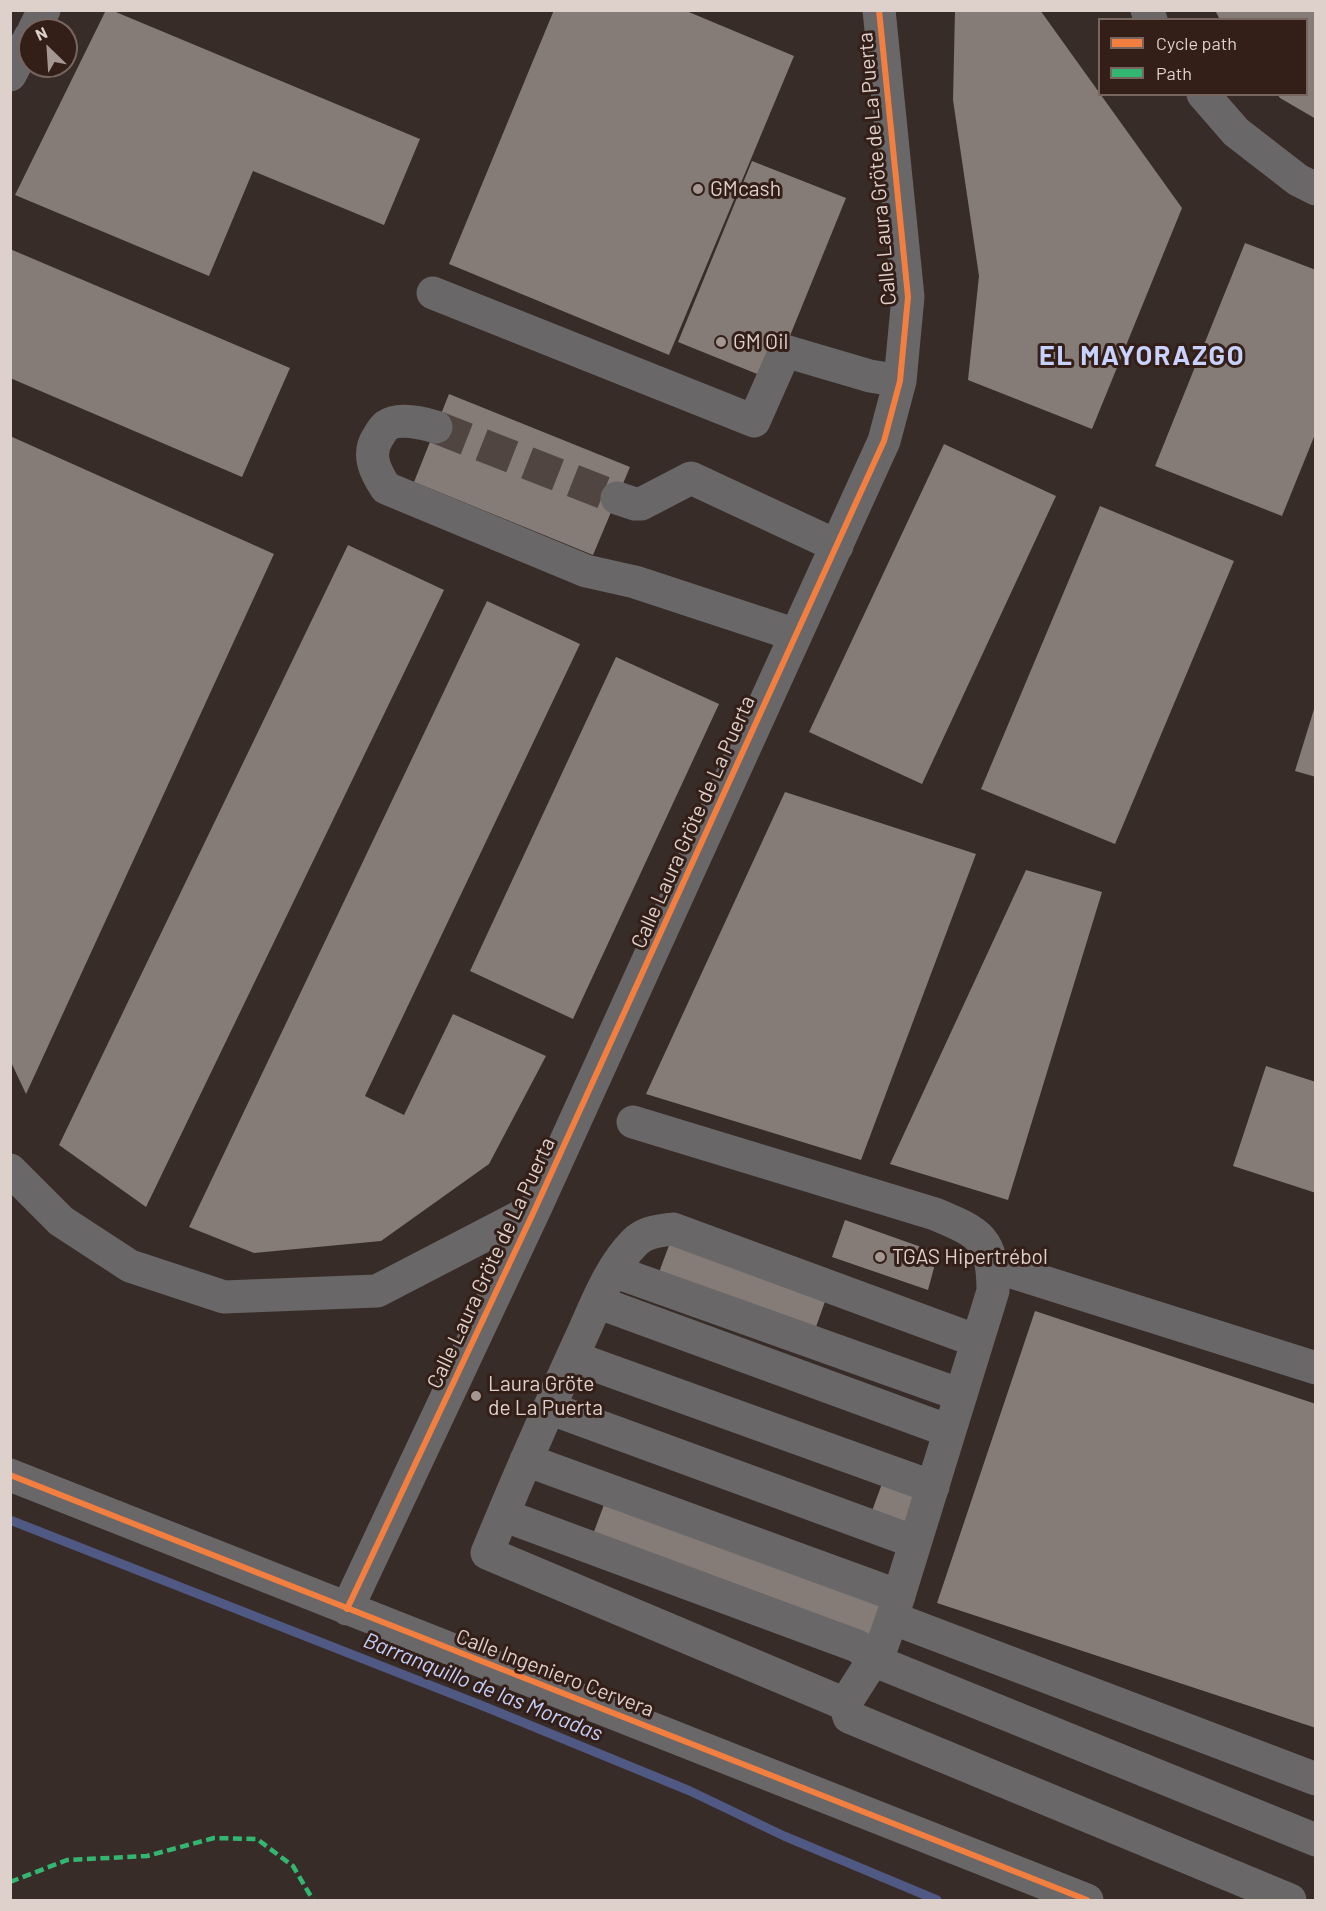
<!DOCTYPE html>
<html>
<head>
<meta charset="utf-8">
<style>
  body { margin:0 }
  #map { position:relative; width:1326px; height:1911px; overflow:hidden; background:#372c28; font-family:Barlow,sans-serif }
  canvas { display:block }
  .frame { position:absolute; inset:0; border:12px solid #ded0cb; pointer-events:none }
  .legend { position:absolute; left:1098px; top:18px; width:210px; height:78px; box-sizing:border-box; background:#331f18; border:2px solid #776660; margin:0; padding:8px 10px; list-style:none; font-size:18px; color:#ded0cb }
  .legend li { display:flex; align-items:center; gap:12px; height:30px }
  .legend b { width:30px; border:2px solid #776660 }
  .north { position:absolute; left:18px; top:18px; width:60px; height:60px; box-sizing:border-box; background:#331f18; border:2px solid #776660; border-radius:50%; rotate:335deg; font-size:16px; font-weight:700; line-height:24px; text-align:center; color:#ded0cb }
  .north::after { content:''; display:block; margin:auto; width:21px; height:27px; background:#a49792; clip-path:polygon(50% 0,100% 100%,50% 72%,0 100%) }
</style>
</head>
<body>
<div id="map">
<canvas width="1326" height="1911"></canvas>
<div class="frame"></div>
<ul class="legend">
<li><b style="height:8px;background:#f27e40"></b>Cycle path</li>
<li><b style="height:8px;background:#33b770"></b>Path</li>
</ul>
<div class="north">N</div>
</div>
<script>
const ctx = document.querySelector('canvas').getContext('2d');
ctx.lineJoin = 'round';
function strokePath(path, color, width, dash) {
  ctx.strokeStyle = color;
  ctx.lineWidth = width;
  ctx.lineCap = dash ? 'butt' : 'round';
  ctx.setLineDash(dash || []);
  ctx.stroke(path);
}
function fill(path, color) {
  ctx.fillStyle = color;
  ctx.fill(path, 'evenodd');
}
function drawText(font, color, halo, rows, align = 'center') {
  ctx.font = font + ' Barlow,sans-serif';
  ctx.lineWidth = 6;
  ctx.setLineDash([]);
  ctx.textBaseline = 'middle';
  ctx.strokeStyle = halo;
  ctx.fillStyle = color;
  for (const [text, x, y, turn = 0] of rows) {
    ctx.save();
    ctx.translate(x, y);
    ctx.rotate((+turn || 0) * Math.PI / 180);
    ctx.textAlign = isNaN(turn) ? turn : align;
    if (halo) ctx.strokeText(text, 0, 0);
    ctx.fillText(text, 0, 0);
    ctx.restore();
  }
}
const stream = new Path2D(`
  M10 1520 488 1708 690 1791 784 1836 937 1900`);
const building = new Path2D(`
  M106 10H111L420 139 384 225 253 171 209 276 15 195Z
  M554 10H684L794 56 669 355 449 264Z
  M955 10H1040L1182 208 1092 429 968 380 979 276 953 100Z
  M1215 10H1316V119L1280 98 1277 94H1306V20H1220Z
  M752 161 846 198 772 380 678 342Z
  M1245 243 1316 270V432L1282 516 1155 466Z
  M10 249 290 368 242 477 10 378Z
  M449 394 630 467 593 555 414 482Z
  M10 436 274 554 26 1094 10 1060Z
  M944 444 1056 496 922 784 809 732Z
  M1100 506 1234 561 1115 844 981 789Z
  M348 545 444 590 146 1207 59 1145Z
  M487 601 580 644 365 1096 404 1115 453 1014 546 1056 489 1164 381 1241 254 1253 189 1227Z
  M616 657 719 704 573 1019 470 971Z
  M1315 706H1316V777L1295 771Z
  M785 792 976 854 861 1160 646 1094Z
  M1026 870 1102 892 1008 1200 890 1164Z
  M1266 1066 1316 1082V1193L1233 1166Z
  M845 1220 938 1253 928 1290 832 1257Z
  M671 1240 827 1296 812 1338 655 1283Z
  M1035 1311 1316 1404V1728L937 1603Z
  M883 1481 920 1494 906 1533 869 1519Z
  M605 1502 883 1603 867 1645 589 1545Z`);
const minorTunnel = new Path2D(`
  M436 427 617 498`);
const minor = new Path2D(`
  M1147 10 1151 20
  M34 30 44 10
  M10 75 30 37
  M1203 94 1236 132 1298 180 1316 189
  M433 293 754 421 785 351 870 376 900 381
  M436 427C423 423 398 417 386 426 383 428 380 434 378 437 366 455 376 473 386 488L586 571 635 582 796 635
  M617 498 635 504H641L691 478 837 546
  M633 1122 935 1214C980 1233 993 1238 993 1291L892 1618 882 1646 845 1704
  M10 1170 61 1221 130 1266 224 1297 377 1291 535 1209
  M993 1266 1316 1368
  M613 1271 961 1395
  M597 1302 949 1431
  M977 1341 673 1229C658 1231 645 1232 635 1242 608 1269 595 1308 579 1342 547 1412 516 1482 487 1553L845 1704 849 1717 1290 1900
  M572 1357 933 1487
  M549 1408 915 1542
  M526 1460 899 1596
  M10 1475 1087 1900
  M503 1515 857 1646 885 1665 1316 1840
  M347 1609 535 1209 884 441 900 381 908 297 879 10
  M892 1618 1316 1779`);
const quiet = new Path2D(`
  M10 1882 67 1860 147 1856 214 1838 257 1839 293 1866 313 1900`);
const cycleway = new Path2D(`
  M10 1475 1087 1900
  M347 1609 535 1209 884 441 900 381 908 297 879 10`);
const markers = [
  [698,189,6,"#a49792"],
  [721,342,6,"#a49792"],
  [880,1257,6,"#a49792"],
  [476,1396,6,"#a49792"]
];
const streetNames = [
  ["Calle Laura Gröte de La Puerta",877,169,-95],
  ["Calle Laura Gröte de La Puerta",693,822,-66],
  ["Calle Laura Gröte de La Puerta",491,1263,-65],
  ["Calle Ingeniero Cervera",555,1673,21]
];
const poiNames = [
  ["GMcash",710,189],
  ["GM Oil",733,342],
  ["TGAS Hipertrébol",892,1257],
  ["Laura Gröte",488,1384],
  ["de La Puerta",488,1408]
];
const waterNames = [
  ["Barranquillo de las Moradas",483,1687,22]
];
const districtNames = [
  ["EL MAYORAZGO",1142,356]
];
strokePath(stream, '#505983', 9);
fill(building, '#857b77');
strokePath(minorTunnel, '#504540', 33, [33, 16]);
strokePath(minor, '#696768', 33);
strokePath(quiet, '#33b770', 4.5, [9, 4.5]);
strokePath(cycleway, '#f27e40', 6);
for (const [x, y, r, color] of markers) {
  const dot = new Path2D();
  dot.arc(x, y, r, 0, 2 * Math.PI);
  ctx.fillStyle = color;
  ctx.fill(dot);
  strokePath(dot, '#331f18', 2);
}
drawText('21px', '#ded0cb', '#331f18', streetNames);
drawText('21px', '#ded0cb', '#331f18', poiNames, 'left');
drawText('italic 22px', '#c4cffc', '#331f18', waterNames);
ctx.letterSpacing = '1.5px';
drawText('bold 27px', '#c8d2fd', '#331f18', districtNames);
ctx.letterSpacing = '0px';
</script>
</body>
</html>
